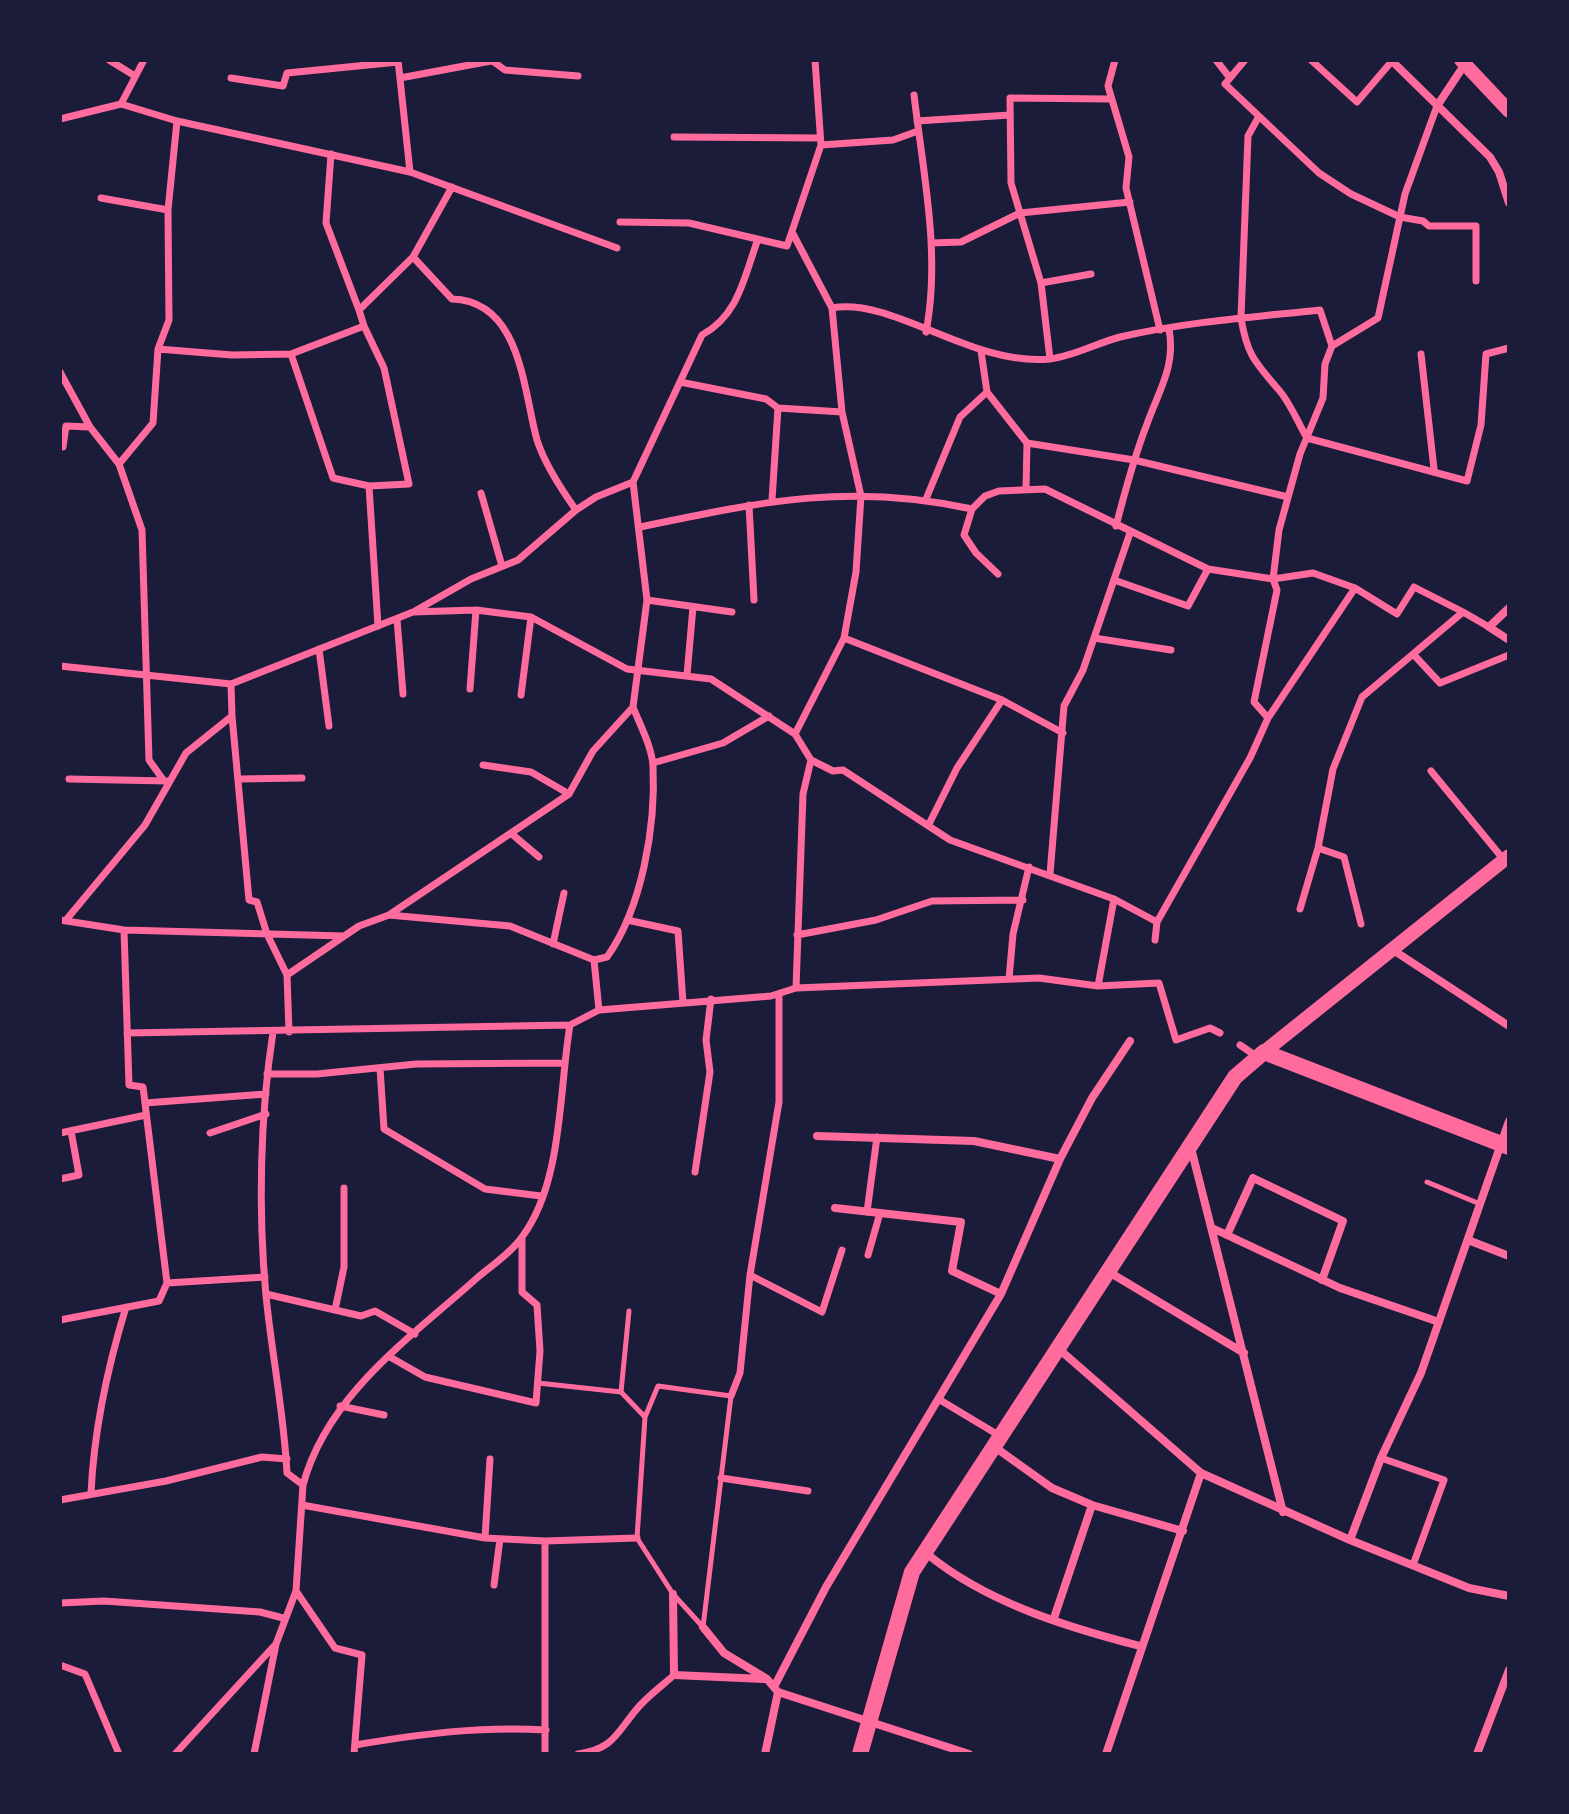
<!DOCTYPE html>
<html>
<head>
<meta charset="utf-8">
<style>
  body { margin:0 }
  #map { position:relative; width:1569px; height:1814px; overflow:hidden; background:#1b1b3a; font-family:"Crimson Pro",serif }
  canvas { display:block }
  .frame { position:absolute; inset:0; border:62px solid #1b1b3a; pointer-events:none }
</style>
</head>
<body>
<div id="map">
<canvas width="1569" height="1814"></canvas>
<div class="frame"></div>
</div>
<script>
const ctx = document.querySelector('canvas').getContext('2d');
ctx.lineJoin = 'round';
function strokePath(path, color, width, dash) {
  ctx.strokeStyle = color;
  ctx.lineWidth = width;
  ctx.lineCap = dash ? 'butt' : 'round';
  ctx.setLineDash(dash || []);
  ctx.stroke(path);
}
const service = new Path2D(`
  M1427 1182 1480 1204
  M538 1383 621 1392 645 1417 637 1538 673 1594 703 1627
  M621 1392 629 1311
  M645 1417 658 1386 731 1396 703 1627`);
const pedestrian = new Path2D(`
  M109 60 135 76
  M398 60 410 172
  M491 60 505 70 578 76
  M1115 60 1108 86 1129 157 1126 188 1160 330
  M1216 60 1230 78
  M1245 60 1225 84 1319 173 1351 194 1400 217 1423 221 1429 226H1476V281
  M1311 60 1357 102 1392 61
  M231 78 283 86 287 73 398 62
  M400 78 491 61
  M914 95C923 172 941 255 926 332
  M121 104 144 60
  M1258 118 1248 136 1241 318C1247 355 1255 362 1278 389 1290 402 1298 423 1307 438L1467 481 1481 425 1486 354 1509 348
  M60 119 121 104 177 121 410 172 617 248
  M917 121 1010 115
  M674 137 820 138
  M821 145 893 140 918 131
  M331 154 326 223 359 310
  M101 198 168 210
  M620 222 689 223 787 246 821 145 815 60
  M792 232 832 308C894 297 972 367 1050 359 1074 356 1097 343 1120 337 1185 322 1253 317 1320 310L1332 346
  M931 243 961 242 1020 213 1130 202
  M413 257 452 299C521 301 523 389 537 440 545 465 561 489 576 510
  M1041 283 1091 274
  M364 326 384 368 409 484 369 486 378 626
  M158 349 232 355 291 354 364 326 359 310 413 257 452 187
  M981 351 987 392 1027 443 1026 488
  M291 354 333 478 369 486
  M1421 354 1434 469
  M1050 359 1041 283 1011 183 1010 98 1110 99
  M60 372 90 427 119 464 142 530 149 760 164 781
  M680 382 766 399 778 408 842 412
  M1027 443 1134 460 1288 497
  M60 447H63L66 426 90 427
  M119 464 153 423 158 349 169 320 168 210 177 121
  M481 493 502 566
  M926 499 960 417 987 392
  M772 500 778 408
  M749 505 754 600
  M1116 526C1125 491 1134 457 1147 424 1159 390 1176 366 1169 329
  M640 527C760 502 849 482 972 509
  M998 574 976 553 964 535 972 509 985 496 999 491 1045 489 1208 569 1273 579 1313 573 1355 588 1397 614 1414 587 1463 612
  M1114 580 1188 606 1208 569
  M647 600 732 612
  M415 611 471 579 518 560 576 510 596 497 633 482 702 335C739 315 744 277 758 239
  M397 619 403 694
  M844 638 1002 700 1063 733
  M1094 638 1171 650
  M319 649 329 726
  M1414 655 1440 683 1509 655
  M60 666 231 684 413 612 476 610 531 617 627 669 711 679 795 734 811 760 833 771 843 770 950 840 1114 899 1157 922
  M687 675 693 607
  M470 689 476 610
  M521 695 531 617
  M232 716 249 900 257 902 267 934 287 975 289 1032
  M1268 718 1254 702 1277 590 1273 579 1279 530 1300 454 1323 398 1325 364 1332 346 1378 318 1405 194 1437 106
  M795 734 844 638 856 572 861 496 842 412 832 308
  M653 763 723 743 769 716
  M483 765 531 772 569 794
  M1431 771 1504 860
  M69 779 167 781
  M238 779 302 778
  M929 824 957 768 1002 700
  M513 835 539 857
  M1318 848 1344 857 1361 924
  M1050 874 1064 706 1083 670 1130 533
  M1300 909 1318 848 1333 769 1362 697 1463 612 1489 627
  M389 915 510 926 594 960
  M60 920 124 930 344 936
  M66 920 145 825 186 753 232 716 231 684
  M627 920 678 931 683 1003
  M124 930 129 1085 143 1087 167 1283
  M797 935 876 920 932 901 1023 900
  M1155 940 1157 922 1250 758 1268 718 1355 588
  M553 944 564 893
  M287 975 359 926 389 915 569 794 593 751 633 707 647 600 633 482
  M1009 979 1013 934 1029 867
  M1098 986 1114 899
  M796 988 803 794 811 760
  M599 1010 594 960 607 957C642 908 656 826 653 766 652 747 640 725 633 707
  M127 1033 570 1025 599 1010 771 996 796 988 1039 978 1098 986 1159 983 1176 1040 1210 1028 1220 1033
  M1240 1045 1256 1056
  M380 1068 384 1129 485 1189 541 1196
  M267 1074H317L416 1064 563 1063
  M145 1103 266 1094
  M60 1133 146 1115
  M210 1133 266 1114
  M695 1172 710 1072 706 1040 711 999
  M60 1179 79 1175 71 1131
  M867 1212 877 1137
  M868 1255 880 1213
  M750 1275 822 1312 842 1250
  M266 1294 361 1316 375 1311 415 1334
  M335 1310 344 1267V1188
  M60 1320 159 1301 167 1283 265 1277
  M390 1357 425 1377 536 1403 540 1351 537 1305 522 1292V1237
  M731 1396 740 1373 750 1275 779 1102V994
  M940 1400 1000 1436
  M340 1406 384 1415
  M1381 1458 1444 1480 1413 1565
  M721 1478 808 1491
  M303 1485C327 1395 410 1338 477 1278 491 1266 511 1253 522 1237 563 1183 559 1089 570 1025
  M91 1493C94 1429 107 1369 126 1307
  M60 1500 166 1481 262 1457 287 1459
  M302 1505 485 1538 545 1541 637 1538
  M485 1538 490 1459
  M494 1585 500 1539
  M296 1591 335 1648 362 1655 354 1754
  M60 1603 104 1601 260 1612 283 1618
  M60 1665 85 1674 119 1754
  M355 1745C420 1734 480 1726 546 1730
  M175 1754 274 1646
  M254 1754 276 1644 296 1591 303 1485 287 1473C284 1414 272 1355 266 1296 258 1210 260 1116 273 1032
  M545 1754V1541
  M578 1754C613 1749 616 1734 636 1710 646 1697 662 1686 674 1675`);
const minor = new Path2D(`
  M1391 60 1490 157 1499 172 1509 203
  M1437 106 1465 64
  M1509 608 1489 627 1509 640
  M1393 950 1509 1026
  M817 1136 974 1141 1060 1159
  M1191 1148 1283 1512
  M835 1208 961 1222 952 1271 1001 1294
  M1212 1228 1340 1288 1439 1322
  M1227 1235 1253 1178 1343 1221 1322 1280
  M1468 1240 1509 1256
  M1109 1272 1244 1353
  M1060 1350 1201 1473 1350 1540 1469 1588 1509 1596
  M996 1448 1052 1488 1092 1505 1183 1531
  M1350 1540 1381 1458 1421 1373 1509 1121
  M926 1553C985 1602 1066 1627 1140 1646
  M673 1594 674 1675 764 1679
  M1054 1618 1092 1505
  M703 1627 724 1653 767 1679 778 1692 969 1754
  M775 1685 826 1587 1001 1294 1060 1159 1092 1098 1130 1041
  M765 1754 778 1692
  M1106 1754 1201 1473
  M1477 1754 1509 1670`);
const secondary = new Path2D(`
  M1461 60 1509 111
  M1264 1052 1509 856`);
const primary = new Path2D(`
  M860 1754 912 1572 1235 1077 1264 1052 1509 1147`);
strokePath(service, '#ff6b9d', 5);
strokePath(pedestrian, '#ff6b9d', 7);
strokePath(minor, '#ff6b9d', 8);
strokePath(secondary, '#ff6b9d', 14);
strokePath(primary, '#ff6b9d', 16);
</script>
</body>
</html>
